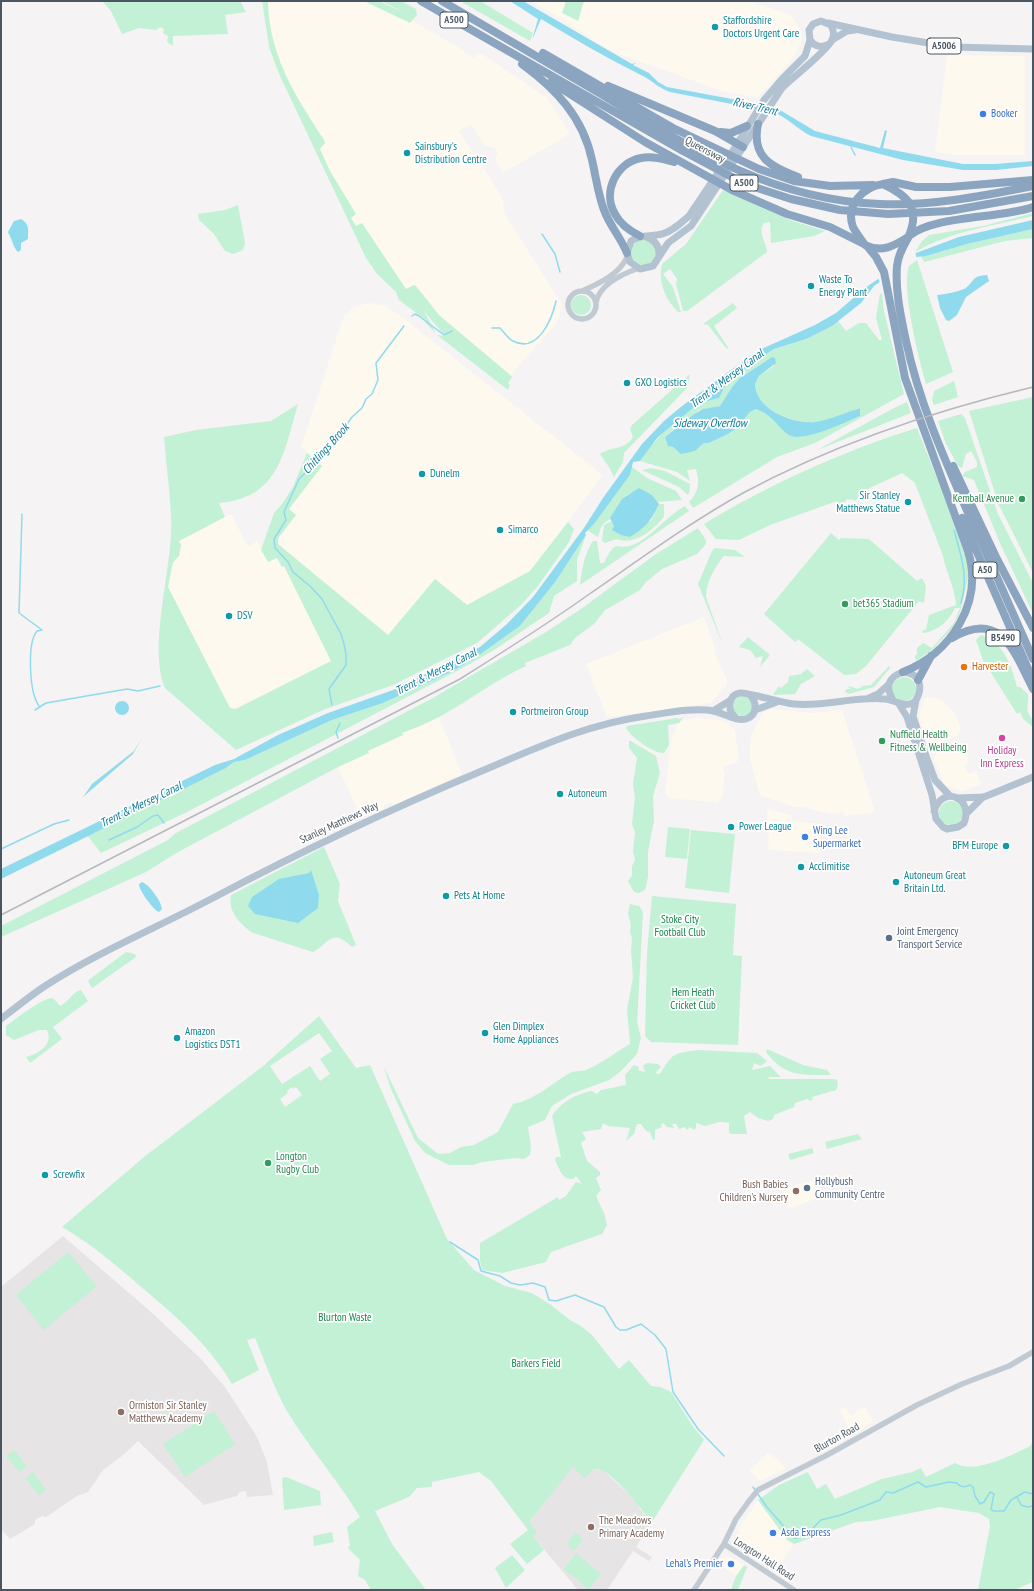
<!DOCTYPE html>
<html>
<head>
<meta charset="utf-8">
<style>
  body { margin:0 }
  #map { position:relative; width:1034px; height:1591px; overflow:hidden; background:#f5f3f3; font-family:"PT Sans Narrow",sans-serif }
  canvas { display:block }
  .frame { position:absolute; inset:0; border:2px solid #4a5661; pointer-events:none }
</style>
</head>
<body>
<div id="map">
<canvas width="1034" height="1591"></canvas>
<div class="frame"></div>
</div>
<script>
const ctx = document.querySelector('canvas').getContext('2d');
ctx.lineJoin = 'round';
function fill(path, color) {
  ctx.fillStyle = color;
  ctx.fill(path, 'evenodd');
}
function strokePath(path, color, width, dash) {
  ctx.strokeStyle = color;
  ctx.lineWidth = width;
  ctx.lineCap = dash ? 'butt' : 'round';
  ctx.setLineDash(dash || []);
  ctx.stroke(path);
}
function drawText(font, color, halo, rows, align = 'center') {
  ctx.font = font + ' "PT Sans Narrow",sans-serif';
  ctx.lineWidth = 3.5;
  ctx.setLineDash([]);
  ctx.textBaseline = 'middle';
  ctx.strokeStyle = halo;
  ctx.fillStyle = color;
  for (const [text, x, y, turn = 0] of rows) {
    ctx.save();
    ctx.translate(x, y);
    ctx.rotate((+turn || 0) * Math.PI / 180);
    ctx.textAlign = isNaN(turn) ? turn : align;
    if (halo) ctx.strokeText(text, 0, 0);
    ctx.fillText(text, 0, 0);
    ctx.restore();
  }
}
const commercial = new Path2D(`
  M262 1H379L458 47 473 58 479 52 547 98 570 134 503 173 495 158 498 155 495 148 485 146 471 124 459 131 502 197 505 214 561 303 560 315 555 325 507 379 442 333 426 312 387 284 377 274 366 258 279 74 269 47Z
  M532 1H749L789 14 795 20 801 32V44L791 61 757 98 722 91 613 52Z
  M947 55 1025 56V155H953L935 152Z
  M368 303 384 305 398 314 603 475 530 571 467 605 435 579 388 636 278 545V541L296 515 289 509 322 466 301 447 339 330 344 316 354 307Z
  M231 514 248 547 257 541 268 562 277 558 282 567 284 566 331 661 233 709 228 706 168 587 173 562 179 556 181 545 179 541Z
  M704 617 714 645 716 656 727 680V685L711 703 607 717 586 664Z
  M931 697 941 700 950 708 956 715 961 730 956 737 928 745 920 720V711L925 698Z
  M773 709 813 713 842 710 875 812 844 816 843 812 831 814 802 807H794L761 796 759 792 750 759V744L752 734 763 712Z
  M439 717 462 774 394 805 390 802 384 805V809L361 818 338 767 369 753 368 751 382 743 402 735V733Z
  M695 718 720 720 726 722 735 730 739 759 737 762 723 767 725 773 722 798 717 803 669 798 665 793 671 741 677 726 681 721Z
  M956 747 961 748 965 751 968 762 965 768 970 774 976 771 981 784 962 791 948 787 943 781 933 757 938 752Z
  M767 809 791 815 792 821 821 824 820 853 768 850 769 830 767 829Z
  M814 1180 819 1198 789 1208 782 1189Z
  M864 1406 873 1422 852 1435 840 1409 844 1407 852 1415Z
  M769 1452 784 1466 785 1469 761 1481 749 1471Z
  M758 1500 787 1540 794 1544 775 1571 738 1547 736 1542 739 1528Z
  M729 1556 744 1565 736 1576 719 1564 722 1559Z`);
const education = new Path2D(`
  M63 1236 151 1312 201 1359 225 1387 257 1437 267 1462 273 1495 247 1497 246 1491 240 1492 237 1496 204 1505 138 1441 122 1456 103 1470 88 1492 77 1496 46 1517 42 1516 35 1520V1524L10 1539 1 1529V1287Z
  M573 1466 597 1469 604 1471 635 1500 640 1509 652 1522 636 1547 652 1557 649 1561 633 1551 607 1590H578L533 1536 529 1522Z`);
const green = new Path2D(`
  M102 1H240L246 12 225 15 228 34 173 36V46L167 42 168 36 163 33 164 29 160 27 156 30 139 28 122 34 111 11Z
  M262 1H268C269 56 295 95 324 140L325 143 320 149 330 171 356 214 351 218 356 226 362 223 406 289 414 285 416 286 439 315 509 374 512 377 508 383 510 385 508 390 437 335 445 336 451 330 444 335 424 311 436 334 425 322 426 320 399 300 396 292 377 274 366 258 279 74 269 47Z
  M364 1H379L406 14 382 1H401L416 9 417 15 410 23Z
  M460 1H480L533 33 530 41Z
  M566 1H584L578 21 562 13Z
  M723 190 790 220 825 231 814 236 771 243 770 222 764 223C757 232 767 243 767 252L687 311H683L676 284 677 279 670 269 663 274 673 287 681 312H678C665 299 658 282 662 264L686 244Z
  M238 205 245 243 243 250 233 254 225 251 214 234 199 220 198 214 225 210Z
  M1033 213V216C993 226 951 231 915 252L922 241 929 235 983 226Z
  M1033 229V238L1005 241 924 262 921 256H926L967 244Z
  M630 253a13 13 0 1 1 26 0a13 13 0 1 1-26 0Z
  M917 260 953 372 926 384C919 359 901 289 909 266Z
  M882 293 884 311 904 394 815 443 777 457 693 508 689 502C699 492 700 482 696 469L687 470 690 481 677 472 640 461C653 442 680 412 701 402 706 400 713 399 719 398L727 383 763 356 774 349 806 339 838 321 846 331 859 323H866L879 340H882L876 318 880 294ZM772 357 774 366 759 376 755 384C756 410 792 423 815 422 829 421 846 412 859 408L860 416C846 422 800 445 787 434 776 425 771 414 756 409L750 412 737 428 728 434 709 443H704L695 451 681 453 673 447 665 437 667 435 699 410 720 406 732 387 740 378Z
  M571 305a10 10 0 1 1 20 0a10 10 0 1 1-20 0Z
  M733 303 737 308 714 326 729 349 726 348 708 325 703 324Z
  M690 374 687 388 624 453 623 462 614 477 609 467 600 454C611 446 624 451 633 437L630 429 632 425Z
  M954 381 958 397 934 405 932 400 934 391Z
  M1033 397V573L998 503 969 411Z
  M907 402 911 413 817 450 894 408Z
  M298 404C284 452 279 498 219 503L225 517 179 541 181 545 179 556 173 562 168 587 230 708 236 709 331 661 284 566 282 567 277 558 268 562 261 550 274 513 282 504 293 487 307 453 322 466 289 509 296 515 278 538V544L388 635 435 579 467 605 530 571 568 522 574 529 569 542 538 586 522 604 477 643 393 685 323 710 236 750 165 688C147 643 174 566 171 517 170 491 166 464 164 437L196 430 271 421Z
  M961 414 965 418 998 514 1033 583V614L1000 543 974 480 962 476 965 472 977 467V462L971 451 966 454 962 468 958 466 946 444 938 421Z
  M917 428 957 528 966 553 969 575 960 612 954 626 933 649 916 661 915 656 917 654V648L923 643 932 648 954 623 960 608H955C949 621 938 631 923 633L922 631 926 629 929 615 956 605C955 588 946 572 943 556L915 483 902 473 859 493 860 495 855 501 851 499 849 500 847 499 840 507 837 501 770 525 739 540 716 539 704 524C770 484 843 451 917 428Z
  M631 466 647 478 676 491 682 500 657 502 652 495C620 490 628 496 611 518 608 521 604 522 602 526 599 530 600 533 598 537L587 530 594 524 630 475Z
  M651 468 665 471 690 484 689 493 688 495 679 487 642 470Z
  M659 504H664V517C653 530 634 546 617 539L605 543 602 541 604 525 612 521 614 526 651 521Z
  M685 506 689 511 580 585C582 569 584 555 593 541H597L600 563H604C618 535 614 553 635 544 650 538 669 514 685 506Z
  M698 528 706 540V544L697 554 662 569 646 582 640 590 605 610 594 624 575 638 570 645 525 663 526 666C495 680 469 701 439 717 428 723 415 728 402 733L403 735 368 751 369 753 338 767 178 852 146 872 1 937V926L168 840 176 833 431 699 546 632 581 609 656 554Z
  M831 533 839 540 841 538 869 539 917 581 922 578 926 586 924 603 919 601 866 666 856 674 844 675 798 639 795 642 764 614Z
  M586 535 577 560V581L554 596 549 613 494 650 457 671 187 812 101 853 87 835 226 768 234 762 245 760 332 720 383 703 453 671 475 658 520 626 556 581Z
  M715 548 735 550 745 557 724 556C715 566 706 583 706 597L723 645 698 584 712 551Z
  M981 635C1004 642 1012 667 1017 687H1020L1028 694C1029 705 1024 710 1033 720V727L1023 719 1020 712 1017 714 983 660 976 640Z
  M748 637 770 655 760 667 763 656 756 658 750 650 739 647Z
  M889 666 890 668 874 687 849 694 845 692 846 689H850L848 686 858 689 863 686 871 685Z
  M807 669 815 676 801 684 795 694 774 695 773 694 779 686 781 688 788 682 789 676 801 674Z
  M892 689a12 12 0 1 1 24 0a12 12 0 1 1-24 0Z
  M733 706a10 10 0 1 1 20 0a10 10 0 1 1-20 0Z
  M683 717 679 723 668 725 669 745 664 753C654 754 631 737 626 728L627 726 677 718 679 719Z
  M629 740 656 756 660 773 653 796 654 820 648 852V877L645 890 639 893 634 892 628 881 632 876V866L635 860 633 851 635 832 632 824 635 797 633 784 637 758 629 748Z
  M939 813a12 12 0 1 1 24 0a12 12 0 1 1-24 0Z
  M668 827 690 829 687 859 665 857Z
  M691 830 735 834 729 893 685 888Z
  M324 847 340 884 338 901 356 945 352 947C331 927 329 944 313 952L253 933C241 925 227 911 231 895Z
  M652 896 736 904 733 955 742 956 738 1045 651 1042 645 1036 647 953Z
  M630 904 639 906 643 912 638 1006 637 1022 641 1038 637 1054 620 1072 609 1080 571 1094 552 1106 545 1120 528 1127 531 1147 530 1155 524 1159 515 1158 482 1162 473 1165H449L425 1153 415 1141 391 1089 383 1065 418 1138 438 1154 450 1153 461 1147 474 1145 498 1132 513 1104C535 1100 551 1084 570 1073 576 1070 583 1072 588 1069 604 1062 616 1052 630 1044L627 1010 633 977 631 950 632 938 630 931 631 926 628 913Z
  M126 952 135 954 136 957 92 988 88 981 90 979Z
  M81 990 88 1001 53 1027 62 1039 30 1063 26 1057C38 1054 54 1045 47 1030H39L14 1040 6 1035V1026C14 1020 45 996 53 998L60 1006C69 1002 72 992 81 990Z
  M319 1016 356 1068 370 1065 447 1239 474 1270 505 1286 532 1293 551 1305 570 1320 581 1326 592 1335 619 1369 629 1360 651 1386 660 1387 671 1392 692 1425 704 1440 652 1522C641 1510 610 1466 594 1469L585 1478 573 1467 529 1522 537 1532 533 1536 544 1550 527 1564 510 1544 528 1530 491 1481 479 1472 432 1482V1487L417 1488 409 1497 375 1511 392 1544 426 1590H371L365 1580 358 1576 360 1560 348 1548 350 1545 347 1527 360 1517C338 1480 309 1448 287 1411 274 1388 265 1362 255 1338L247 1340 259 1370 232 1384C209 1345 175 1315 140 1286 115 1264 91 1244 62 1227L144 1157 262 1067ZM319 1033 332 1051 320 1059 330 1074 320 1081 310 1066 282 1084 270 1066ZM292 1087 293 1089 296 1087 302 1095 285 1107 280 1099 288 1093 287 1091Z
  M767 1049 803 1065 827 1070 831 1075C801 1075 785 1077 766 1052Z
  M697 1050 757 1053 767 1061 761 1066 754 1063 752 1070 770 1066 781 1077H768L770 1079H833L837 1080 838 1086 836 1090 812 1097 813 1099 811 1101 807 1099 795 1103 794 1107 774 1115 773 1119 768 1121 758 1118 750 1112 744 1116 747 1134H731L729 1132V1123C716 1120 715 1124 705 1126L696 1123V1128L694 1130 690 1127 687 1130 685 1127 679 1129 676 1124H672L674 1128 667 1127 663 1123 661 1125 662 1127 655 1130V1139L653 1140 650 1132 646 1131 641 1124H637L634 1134 626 1141 630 1128 608 1126 603 1123 601 1129 582 1132 586 1139 581 1143 587 1161 600 1172V1175L596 1178 601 1190 596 1196 604 1213 607 1225 602 1234 551 1252 546 1262 502 1273 482 1270 480 1260V1243L558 1197 559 1200 566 1196 576 1182 582 1184 576 1176 573 1179C562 1180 559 1168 555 1160L556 1157H561L552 1116C561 1102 576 1094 592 1091L597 1094 601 1090 626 1085 625 1075 634 1065 639 1067 638 1070 645 1072 643 1066 647 1063 658 1064 661 1067 655 1073 660 1074C673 1053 672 1054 697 1050Z
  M858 1134 862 1139 827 1149 825 1142Z
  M812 1148 814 1153 790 1160 788 1154Z
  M68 1252 97 1286 44 1330 16 1295Z
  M214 1411 235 1444 185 1477 163 1444Z
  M1033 1442V1582L1014 1590H978L990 1526 989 1519 979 1513 940 1507 871 1521 856 1522 794 1544 787 1540 758 1500 779 1485 808 1472 817 1489 826 1484 835 1499 882 1479 912 1472 921 1468 926 1477 955 1463C974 1475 1012 1455 1030 1446Z
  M14 1450 27 1466 20 1472 6 1456Z
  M33 1472 46 1490 39 1495 25 1478Z
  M286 1477 320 1491 321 1505 284 1510 282 1478Z
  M332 1532 334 1542 314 1546 313 1536Z
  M575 1532 583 1539 574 1551 567 1545Z
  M576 1553 601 1574 589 1589 564 1569Z
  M512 1555 525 1570 506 1588 495 1568Z
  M744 1565 747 1567 738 1590H731L736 1576Z`);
const water = new Path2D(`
  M510 1H523L632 64 636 63 633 65 649 73 658 82 667 87 775 107 815 131 880 148 885 130 887 131 883 148 963 164H995L1033 161V166L996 170H963L903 160 811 136C797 129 787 117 773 112L670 92C658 88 652 80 641 75 607 58 574 39 541 19L532 40 538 19Z
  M21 219C30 224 28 230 28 239L21 243V250L18 252C14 249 11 237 8 232L14 221Z
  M1033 220V229L967 244 926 256 917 257 874 286 861 303 832 326 806 339 774 349 763 356 727 383 719 398 699 403 658 437 640 461 633 462 630 475 594 524 585 533 586 535 556 581 520 626 475 658 453 671 383 703 332 720 245 760 234 762 226 768 1 879V869L215 765 234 759 278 735 328 713 393 690 480 647 507 624 533 597 584 528 603 498 642 444 664 421 682 406 757 351 815 325 836 313 865 288 916 253 959 237Z
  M987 275 989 281 966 297 957 315 949 321 946 320 940 308 937 295C943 295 961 291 966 288 975 280 972 276 987 275Z
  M772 357 775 358 776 363 759 376 755 384C756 410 793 424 815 422 830 420 846 412 860 408V416C846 422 800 445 787 434 776 425 771 414 756 409L750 412 737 428 728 434 709 443H704L695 451 681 454 673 447 668 446 665 437 694 414 703 409 720 406 732 387 740 378Z
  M639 488 652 495 659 504C651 521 646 527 630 537L621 535 612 530 614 526 610 518 622 499Z
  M115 708a7 7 0 1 1 14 0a7 7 0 1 1-14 0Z
  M142 738 133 754 83 797 92 784 134 751Z
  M311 870 319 895 318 908 298 923 255 914 248 906 252 897 279 879 309 873Z
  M142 882C150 885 161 901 162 909L159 912C154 911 138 889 139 884Z`);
const pier = new Path2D(`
  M915 252 917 259 880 284 878 276Z`);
const stream = new Path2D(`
  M851 147 855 155
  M542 234 555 254 560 272
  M412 316 415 314 419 316 444 335 452 331
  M492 328H500C504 332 508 339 513 341 538 354 552 319 556 301
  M22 514 19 613 42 630 37 631C27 643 29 692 39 706
  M954 530C961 556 969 577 961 603
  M332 705 329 689 346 665V654L344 644 341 634 322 599 311 587 293 572 288 562 275 548 274 539 286 520 284 512 299 479 330 448 352 417 362 408 366 399 372 394 378 380 376 363 404 326
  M35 710 46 703 127 689 138 691 160 686
  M338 738 336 732 340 723
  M109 840 137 827 153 816 158 815 164 823
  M1 849 54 824 69 820
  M450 1242 478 1260 481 1271 500 1276 511 1283 520 1285 533 1283 545 1287 549 1300 556 1301 575 1295 604 1307 616 1327 620 1330H626L641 1324 655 1335 666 1349 673 1392 698 1429 724 1456
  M753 1487 766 1506 794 1538H797L811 1530 821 1520 841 1515 880 1500 886 1492 893 1493 918 1482 926 1487 949 1482 957 1483C961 1488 965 1487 970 1485L973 1487 975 1496 980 1504 984 1502 990 1492 994 1494 991 1509 993 1511H1004L1011 1500 1025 1492 1033 1494
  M1017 1497 1021 1505 1027 1507 1033 1506`);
const minor = new Path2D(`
  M568 305a14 14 0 1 1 28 0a14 14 0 1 1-28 0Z
  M582 291C598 284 620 274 627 257
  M596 302C600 284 622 274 639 268
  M724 1544 794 1590
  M694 1590 724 1544 736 1519 749 1501 758 1490 829 1454 917 1405 962 1384 1009 1366 1033 1352`);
const major = new Path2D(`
  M828 23 892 37 953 47 1033 49
  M810 40 805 56 782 79 764 100 734 149 689 216C681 223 673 231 662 234 651 237 640 234 631 241L627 253 630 262 640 269 653 266 668 243 691 226 782 88C793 77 827 51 832 40 835 34 833 30 831 25L821 21 813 24 809 30 810 40C814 46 821 48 827 45
  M832 40 847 31 855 30
  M646 237C655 240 660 246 659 256
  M869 698 878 694 888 685
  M916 700 913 716 926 756 935 780 950 796
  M899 704 907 717 932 795 936 819 943 827 947 829 958 827 964 823C974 798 943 784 934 811
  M755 710 777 702
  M713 711 731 700
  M735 717C727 710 728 695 740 693 747 692 782 703 794 704 825 707 855 696 885 699 896 700 907 710 916 700 924 686 919 673 903 672 888 677 885 687 893 700
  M957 798 984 797 1033 777
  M967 813 983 797
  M1 1019C15 1008 30 996 45 986 98 952 156 928 211 899 298 853 386 811 477 773 532 750 586 724 646 716 666 713 694 707 714 711 723 713 737 722 746 719 758 715 757 702 750 695`);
const highway = new Path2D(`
  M421 1 683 151 745 184 791 199 840 210 888 214 949 211 1033 196
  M442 1C495 32 548 63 601 94 690 148 772 200 880 204 932 206 982 196 1033 186
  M543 53 673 128 759 169 794 181 830 186 873 185
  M522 64C556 89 583 117 592 160 596 177 598 194 604 210 610 226 621 238 627 253
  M551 82 645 142 732 190 787 214 830 227 864 244
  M608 86 715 131 743 147
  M758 124C751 157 771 167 798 177
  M720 132 731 133 747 126
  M883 184 893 182 916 187H950L1033 180
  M640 236C630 231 620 224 615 214 602 192 616 163 641 158 652 156 663 159 674 162
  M909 236C935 215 998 219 1033 207
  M908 237C894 246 882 253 865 245 861 239 856 233 853 227 845 205 863 187 883 184 909 196 921 209 908 238 903 247 898 255 897 266 895 291 901 317 906 341 919 402 944 458 969 515 991 563 1012 611 1033 659
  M867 246 876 257 884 272 905 378 968 551C984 603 951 653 903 672
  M953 466 996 557 1033 628
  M962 518 1033 680
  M952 638C1001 609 1014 651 1033 689
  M918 680 931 656`);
const rail = new Path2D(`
  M1 915 460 679C503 652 546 625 588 595 639 560 689 523 743 493 834 444 933 411 1033 387`);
const markers = [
  [715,27,4,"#0f9aa8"],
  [983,114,4,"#3f7fe0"],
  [407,153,4,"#0f9aa8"],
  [811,286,4,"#0f9aa8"],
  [627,383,4,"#0f9aa8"],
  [422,474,4,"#0f9aa8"],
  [1022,499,4,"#2e9e5b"],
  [908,502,4,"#0f9aa8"],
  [500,530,4,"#0f9aa8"],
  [845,604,4,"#2e9e5b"],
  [229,616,4,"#0f9aa8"],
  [964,667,4,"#e8710a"],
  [513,712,4,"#0f9aa8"],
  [1002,738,4,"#d1479c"],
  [882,741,4,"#2e9e5b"],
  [560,794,4,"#0f9aa8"],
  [731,827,4,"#0f9aa8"],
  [805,837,4,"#3f7fe0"],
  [1006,846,4,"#0f9aa8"],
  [801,867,4,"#0f9aa8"],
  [896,882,4,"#0f9aa8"],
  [446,896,4,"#0f9aa8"],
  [889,938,4,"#5c6f8a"],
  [485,1033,4,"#0f9aa8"],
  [177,1038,4,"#0f9aa8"],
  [268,1163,4,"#2e9e5b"],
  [45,1175,4,"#0f9aa8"],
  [807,1188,4,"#5c6f8a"],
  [796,1191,4,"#8d6e63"],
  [121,1412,4,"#8d6e63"],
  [591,1527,4,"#8d6e63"],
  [773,1533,4,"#3f7fe0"],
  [731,1564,4,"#3f7fe0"]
];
const shields = [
  [454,20,28],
  [944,46,34],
  [744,183,28],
  [985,570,24],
  [1003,638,34]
];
const shieldNames = [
  ["A500",454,20],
  ["A5006",944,46],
  ["A500",744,183],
  ["A50",985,570],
  ["B5490",1003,638]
];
const cultureNames = [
  ["Staffordshire",723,21],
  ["Doctors Urgent Care",723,34],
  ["Sainsbury's",415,147],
  ["Distribution Centre",415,160],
  ["Waste To",819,280],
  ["Energy Plant",819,293],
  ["GXO Logistics",635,383],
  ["Dunelm",430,474],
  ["Sir Stanley",900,496,"right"],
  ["Matthews Statue",900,509,"right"],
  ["Simarco",508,530],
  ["DSV",237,616],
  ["Portmeiron Group",521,712],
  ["Autoneum",568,794],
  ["Power League",739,827],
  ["BFM Europe",998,846,"right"],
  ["Acclimitise",809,867],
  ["Autoneum Great",904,876],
  ["Britain Ltd.",904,889],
  ["Pets At Home",454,896],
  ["Glen Dimplex",493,1027],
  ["Home Appliances",493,1040],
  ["Amazon",185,1032],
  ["Logistics DST1",185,1045],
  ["Screwfix",53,1175]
];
const shopNames = [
  ["Booker",991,114],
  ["Wing Lee",813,831],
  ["Supermarket",813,844],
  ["Asda Express",781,1533],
  ["Lehal's Premier",723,1564,"right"]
];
const streetNames = [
  ["Queensway",705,150,28],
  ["Stanley Matthews Way",339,823,-25],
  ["Blurton Road",837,1438,-29],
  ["Longton Hall Road",764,1559,33]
];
const leisureNames = [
  ["Kemball Avenue",1014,499,"right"],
  ["bet365 Stadium",853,604],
  ["Nuffield Health",890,735],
  ["Fitness & Wellbeing",890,748],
  ["Longton",276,1157],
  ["Rugby Club",276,1170]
];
const foodNames = [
  ["Harvester",972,667]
];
const hotelNames = [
  ["Holiday",1002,751],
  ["Inn Express",1002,764]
];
const parkNames = [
  ["Stoke City",680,920],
  ["Football Club",680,933],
  ["Hem Heath",693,993],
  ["Cricket Club",693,1006],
  ["Blurton Waste",345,1318],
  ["Barkers Field",536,1364]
];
const serviceNames = [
  ["Joint Emergency",897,932],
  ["Transport Service",897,945],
  ["Hollybush",815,1182],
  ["Community Centre",815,1195]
];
const educationNames = [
  ["Bush Babies",788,1185,"right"],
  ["Children's Nursery",788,1198,"right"],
  ["Ormiston Sir Stanley",129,1406],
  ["Matthews Academy",129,1419],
  ["The Meadows",599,1521],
  ["Primary Academy",599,1534]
];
const waterNames = [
  ["River Trent",755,107,13],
  ["Trent & Mersey Canal",727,379,-37],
  ["Sideway Overflow",710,424],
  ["Chitlings Brook",326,449,-48],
  ["Trent & Mersey Canal",436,672,-27],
  ["Trent & Mersey Canal",141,805,-26]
];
fill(commercial, '#fdf9ef');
fill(education, '#e6e4e5');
fill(green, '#c3f1d5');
fill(water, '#90daee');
fill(pier, '#f5f3f3');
strokePath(stream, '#90daee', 1.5);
strokePath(minor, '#c1cad2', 5.5);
strokePath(major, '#b3c2d1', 7);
strokePath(highway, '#8ba5c1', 8);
strokePath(rail, '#b5b8bd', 1.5);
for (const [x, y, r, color] of markers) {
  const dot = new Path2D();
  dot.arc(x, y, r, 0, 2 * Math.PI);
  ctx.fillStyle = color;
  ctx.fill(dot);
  strokePath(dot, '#fff', 1.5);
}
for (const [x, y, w] of shields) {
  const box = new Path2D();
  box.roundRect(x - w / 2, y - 8, w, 16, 3);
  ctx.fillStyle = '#fff';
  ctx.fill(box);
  strokePath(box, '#4a5661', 1);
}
drawText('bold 10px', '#4a5661', null, shieldNames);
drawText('11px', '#0d838f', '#fff', cultureNames, 'left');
drawText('11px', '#366cbe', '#fff', shopNames, 'left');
drawText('11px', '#4a5661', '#fff', streetNames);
drawText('11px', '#27864d', '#fff', leisureNames, 'left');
drawText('11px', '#c56008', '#fff', foodNames, 'left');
drawText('11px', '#b23c85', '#fff', hotelNames);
drawText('11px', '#17864f', '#fff', parkNames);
drawText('11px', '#4e5e75', '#fff', serviceNames, 'left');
drawText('11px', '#785e54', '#fff', educationNames, 'left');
drawText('italic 12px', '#0c7c9b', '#fff', waterNames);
</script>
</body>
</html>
